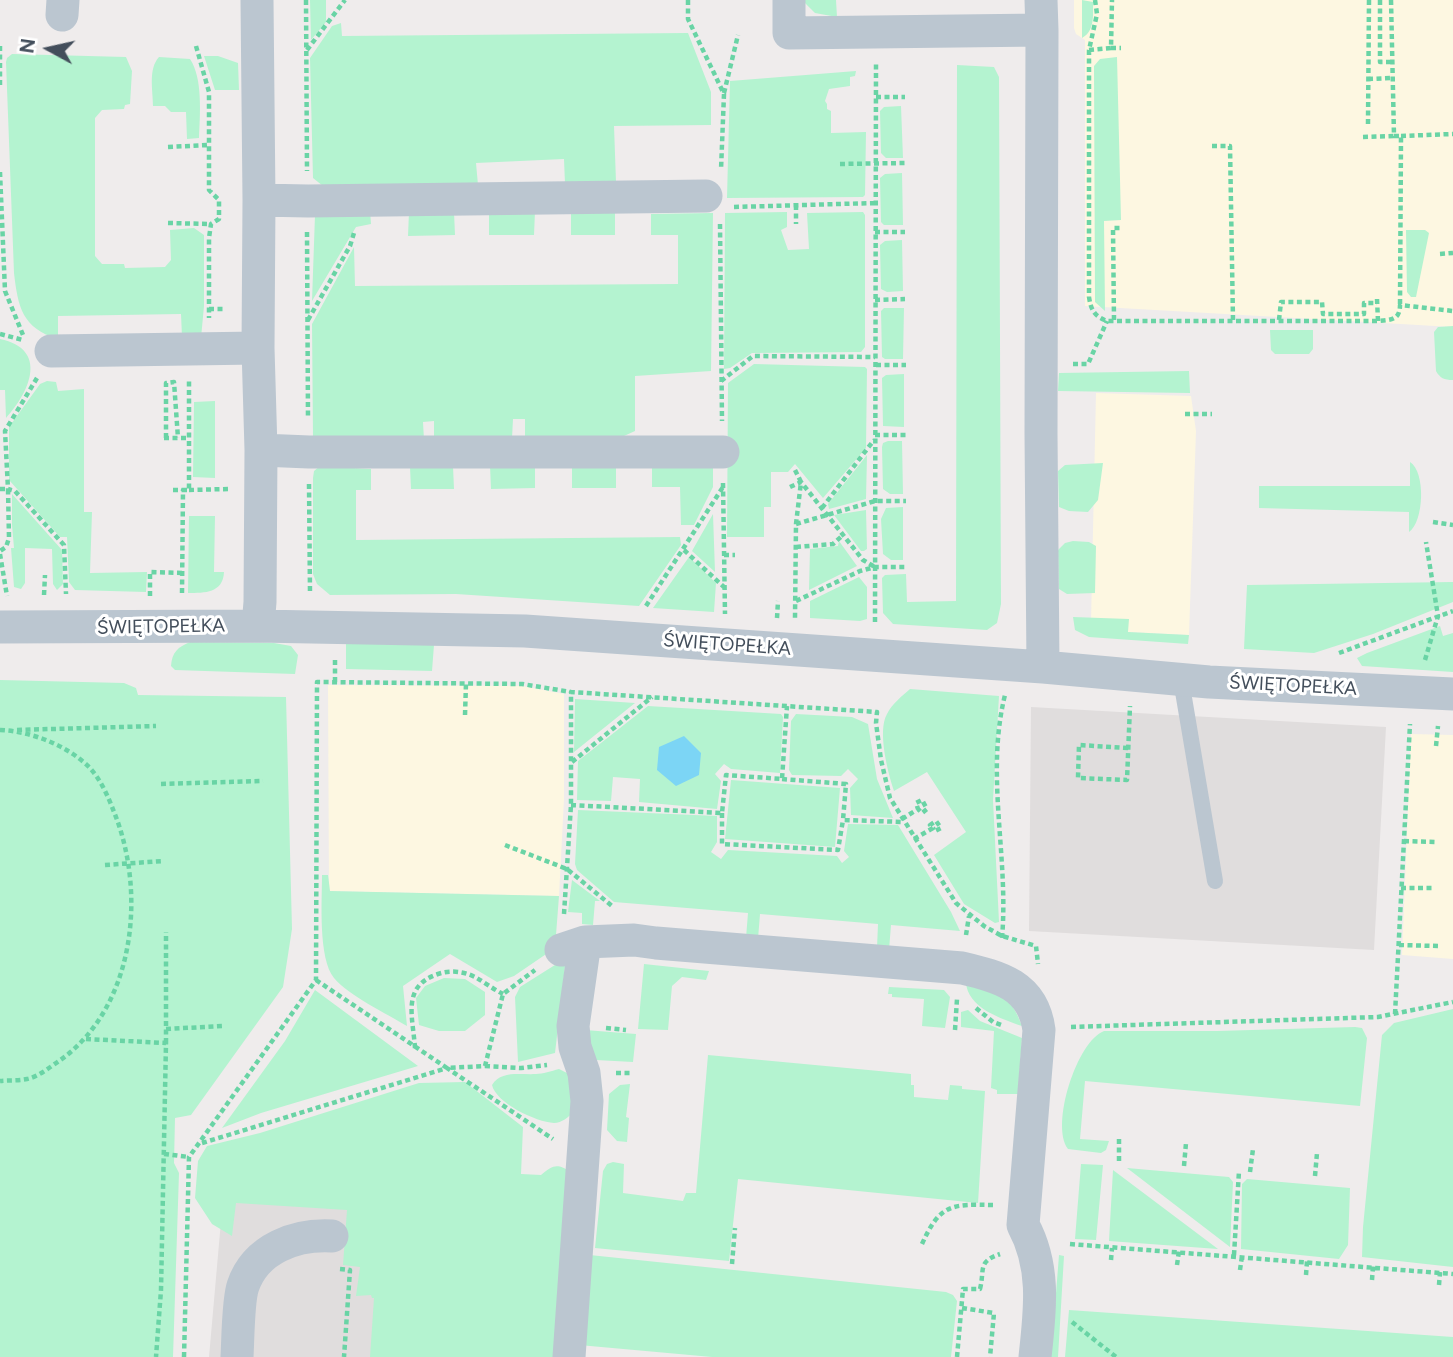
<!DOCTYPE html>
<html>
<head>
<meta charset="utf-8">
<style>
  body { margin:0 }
  #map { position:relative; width:1453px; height:1357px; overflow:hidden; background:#efecec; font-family:Figtree,sans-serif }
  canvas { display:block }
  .north { position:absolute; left:14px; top:14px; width:70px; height:70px; -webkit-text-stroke:5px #fff; paint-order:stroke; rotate:278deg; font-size:19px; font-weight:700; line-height:28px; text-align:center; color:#434e5b }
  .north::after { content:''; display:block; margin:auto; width:24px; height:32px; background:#434e5b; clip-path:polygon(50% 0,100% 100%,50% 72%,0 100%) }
</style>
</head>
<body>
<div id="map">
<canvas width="1453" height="1357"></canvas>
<div class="north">N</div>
</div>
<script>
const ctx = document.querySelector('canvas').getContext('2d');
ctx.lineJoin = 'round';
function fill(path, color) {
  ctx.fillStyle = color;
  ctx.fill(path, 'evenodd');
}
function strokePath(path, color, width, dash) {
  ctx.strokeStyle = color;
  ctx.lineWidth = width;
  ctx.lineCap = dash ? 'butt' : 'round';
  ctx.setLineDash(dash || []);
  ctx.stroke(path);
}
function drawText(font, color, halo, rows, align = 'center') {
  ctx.font = font + ' Figtree,sans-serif';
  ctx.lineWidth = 6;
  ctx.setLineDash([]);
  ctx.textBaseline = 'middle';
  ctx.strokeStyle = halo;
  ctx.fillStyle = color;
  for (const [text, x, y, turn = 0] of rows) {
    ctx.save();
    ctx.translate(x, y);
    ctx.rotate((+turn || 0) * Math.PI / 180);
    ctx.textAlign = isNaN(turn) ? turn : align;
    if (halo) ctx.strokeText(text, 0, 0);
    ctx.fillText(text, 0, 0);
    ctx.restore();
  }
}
const commercial = new Path2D(`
  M1074 0H1453V327L1085 306V40L1076 34 1074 28Z
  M1096 393 1191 396 1196 431 1189 635 1127 632 1091 622Z
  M328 685 522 686 564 694V799L559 896 329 891Z
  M1411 734 1453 735V959L1402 955Z`);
const education = new Path2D(`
  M1031 707 1386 727 1374 950 1029 931Z
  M224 1187 557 1207 544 1357H209Z`);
const green = new Path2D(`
  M310 0H326V22L311 40Z
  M802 0H836L837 17 815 13Z
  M1082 0 1093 2C1093 15 1095 31 1082 38Z
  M341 23 342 36 688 33 711 92V125L614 126 616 182 565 184 564 159 476 163 478 185 323 186 313 178 310 58 332 26Z
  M12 54 126 57 132 71 130 104 125 105 124 109 102 110 95 118V256L102 264H124L125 268 165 267 171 260 170 230 194 228 204 235V306L201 338 182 337 181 314 58 316V339C22 328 18 307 14 273L6 62 7 58Z
  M204 56H218L238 63 239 90H215Z
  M159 57 190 59C203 78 200 115 199 138L187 139 186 112H171L165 106H153C153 90 148 69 159 57Z
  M1117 57 1121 220 1104 221 1105 311 1095 302 1094 66 1100 59Z
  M957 65 994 67 999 77 1001 604 997 623 987 630 893 624 883 613 882 578 885 575 906 574 907 602 956 601Z
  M856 71 855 76 850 77V86L829 89 825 101 827 104V109L831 111V133L866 132 865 195 863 197 727 198 730 81Z
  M901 106 903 158H886L881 153 880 111 884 107Z
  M902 173 903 225H884L881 222 880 178 885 174Z
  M370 210 371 224 356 227 312 301 315 215Z
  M489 211H535L534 235H489Z
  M409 212H454L455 235 408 236Z
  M571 212H615V235H571Z
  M787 212V227L781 230 788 250 809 249 807 213 863 212 865 215V347L861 352 752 353 730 368 724 369 725 213Z
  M713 213 711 371 635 376V431L624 436 525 438V419H513L512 438 434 439V421L423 422 424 440 313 437 312 324 354 247 355 286 678 284V235H651V214Z
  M1406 230H1425L1429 233 1416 297H1411L1407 292Z
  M902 240 903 291 887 292 881 289 880 245 885 241Z
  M884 308H904L903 359H885L882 357 881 311Z
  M1453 326V380C1444 380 1440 378 1436 371L1434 332 1438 327Z
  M1270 330H1313V349L1309 354H1275L1271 350Z
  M0 339C49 349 30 392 6 418L5 390H0Z
  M754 364 865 367 867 369 866 448 823 498 795 464 788 472H771V507H764V537H727L728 383Z
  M1189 371 1190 393 1058 391 1059 373Z
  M904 374V427L883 426 882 378 886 375Z
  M47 381 56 382 58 391 84 389V512H92L90 573 147 572 146 592 75 590 69 582 67 537H60L9 480V427L40 384Z
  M215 401V478L193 477 194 402Z
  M888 441H902L903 494H890L883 489 882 447 883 443Z
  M867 455 866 499 829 509 828 504Z
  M1410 462C1426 472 1424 522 1409 532V512L1259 508V486H1410Z
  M1103 463 1098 500 1088 512 1069 511 1059 507 1058 471 1065 465Z
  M572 464H616V488H572Z
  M490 465H535V488L491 489Z
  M320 466 371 469V490H356V540L680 537 681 545 639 606 456 594 330 595 317 584 313 574V478L314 471Z
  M453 466 454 489H411L410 467Z
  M652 467H713V487L694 525H681L680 487H652Z
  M12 494 62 550 63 584 57 590 53 584 52 549 25 548V583L21 589 14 587 11 548H14L12 525Z
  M903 507V560H891L883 554 881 519 886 508Z
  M866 510 867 549 864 551H861L834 515Z
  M713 514 715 572 692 551Z
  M189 516H215L214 572H224C223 593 205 593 188 593Z
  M839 541 857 566 809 590 810 549 838 546Z
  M1073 541 1089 542 1096 546 1095 593 1067 594 1059 589 1058 550 1065 543Z
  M689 557 716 583 714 612 653 608Z
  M859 577 867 587V619L860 621 810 618V601Z
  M1453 582V602L1373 634 1314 653 1244 649 1247 585Z
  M1073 617 1129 619 1128 632 1189 635 1188 644 1089 637 1075 630Z
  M1440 626 1443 636 1453 633V672L1362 666 1357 658 1367 653Z
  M190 642 274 643 291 646 298 655 295 674 175 670 171 666C172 652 178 647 190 642Z
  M346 643 434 645 432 671 346 669Z
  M0 680 124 683 136 688 138 695 286 697 292 929 283 987 191 1115 175 1118 174 1163 179 1173 173 1357H0Z
  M910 689 999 696 993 800 999 922 995 923 964 904 934 855 966 832 927 772 894 791C888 773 877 731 887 714 892 704 902 696 910 689Z
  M575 699 635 703 574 752Z
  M648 706 781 714 783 717 780 773 731 769 724 764 715 774 721 781 717 809 639 802 640 779 613 777 611 801 577 800 578 761Z
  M796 714 852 717 868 724 877 779 893 818 851 815 850 788 858 779 848 769 841 776 792 775 789 770 791 721Z
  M731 780 840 788 835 847 725 839Z
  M578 810 717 816V842L711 852 721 859 728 850 837 856 842 863 849 857 844 851 848 824 898 825 951 912 960 931 891 925 889 950 877 948 878 924 760 914 758 939 746 938 748 913 614 902 577 870 575 864Z
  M322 875H328L330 891 559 896 555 948 514 976 497 982 450 954 403 986 407 1026C387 1014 348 995 334 978 318 958 322 901 322 875Z
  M572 880 600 901H595L593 925 582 924V913L568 912Z
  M566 958 555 1053 518 1062 515 997 520 987Z
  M644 964 709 971 706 980 682 977 672 986 668 1030 638 1029Z
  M444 978 465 979 485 992V1015L465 1031H439L419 1025 416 998 425 986Z
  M966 982C997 992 1010 993 1022 1026 1002 1019 967 1008 966 982Z
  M889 987 944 990 950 997 945 1028 922 1026 924 999 892 997V994H888Z
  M315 990 418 1066 261 1113 222 1128 285 1041Z
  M1453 1009V1267L1362 1257 1363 1227 1382 1035 1394 1023Z
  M968 1010 980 1021 1022 1038 1018 1094H997V1090L991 1088 994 1031 961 1027V1012Z
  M1355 1027 1362 1028 1367 1038 1360 1106 1085 1081 1080 1139 1109 1141 1106 1150 1101 1153 1068 1149C1050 1125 1077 1041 1104 1031H1217Z
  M585 1030 636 1034 633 1062 596 1060Z
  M708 1055 911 1074V1085H914V1097L948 1100 950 1085 962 1086V1089L985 1091 978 1203 738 1179 729 1261 595 1248 603 1171 607 1164 613 1162 624 1164 623 1193 683 1201 686 1193H696Z
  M559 1069 569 1074 574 1112C568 1117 562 1123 554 1123 536 1122 496 1103 492 1085 501 1070 520 1075 536 1074 543 1074 551 1071 559 1069Z
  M465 1082 523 1127 521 1174 541 1175C553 1165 557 1163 571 1172L558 1357H370L374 1298H372L371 1295 356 1296 360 1267 343 1265 347 1210 236 1203 232 1236 212 1224 195 1198 198 1161 207 1146 260 1133 419 1083Z
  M630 1084 626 1117 629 1118 627 1142 617 1141 607 1130 609 1094 620 1085Z
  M1081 1164 1103 1165 1096 1240 1075 1239Z
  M1127 1168 1229 1177 1233 1182 1230 1247Z
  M1113 1170 1218 1249 1109 1241Z
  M1247 1179 1350 1188 1348 1245 1339 1259 1241 1249 1242 1184Z
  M580 1254 946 1292 953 1295 957 1301 951 1357H712L579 1345Z
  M1059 1255 1064 1256 1058 1357H1051Z
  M1069 1310 1453 1337V1357H1065Z`);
const water = new Path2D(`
  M684 736 701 753 699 775 676 786 657 770 659 747Z`);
const path = new Path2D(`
  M306 0 307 171
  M688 0V19L724 94 721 170
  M1095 0 1097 14 1089 50V297C1091 310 1094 316 1107 321H1378C1391 320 1400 320 1400 305L1453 311
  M1380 0V62H1391
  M1391 0 1394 136H1401L1400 305
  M0 46V85
  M196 46 209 92V190L219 200V219L211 224 209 238V318
  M1111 48H1121
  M307 50 345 0
  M1089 50 1111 48 1112 0
  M1368 79 1392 78
  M724 93 738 35
  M876 97H905
  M1368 124 1369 0
  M1401 136 1453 134
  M1363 137 1394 136
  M1212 146H1230L1233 320
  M168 147 209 145
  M840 164 905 163
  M0 172 5 291 23 335
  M796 205V224
  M734 207 875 203
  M168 223 211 224
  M720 224 722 421
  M307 232 308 419
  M875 232H905
  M1440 254 1453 253
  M1377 299 1378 321
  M875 300 905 299
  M209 309H226
  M308 320 350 246 354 233
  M1114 320 1113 228H1121
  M1279 320 1281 302H1322L1323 314H1364V303H1377
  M0 334 23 340
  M1073 364H1088L1107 321
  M876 365H906
  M37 378 5 431 8 489 15 491 64 545 66 594
  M721 381 753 356 875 357
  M1185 414H1212
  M875 435H906
  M164 438H189
  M166 438V383L174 382 178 438
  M795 470 801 482 796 524 795 618
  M723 483 725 614
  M309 484 310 594
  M790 487 801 482 863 560 875 567
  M0 489H8L9 538 6 547 0 551
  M173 490H183
  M189 490 229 489
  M822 508 874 440
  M1433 522 1453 525
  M796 524 875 501H906
  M796 547 833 544 843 535
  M684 550 725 588
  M0 554 7 596
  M724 555H735
  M182 593 183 490H189V380
  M44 595 45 575
  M150 596V572L183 573
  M796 601 860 571 875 567H906
  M646 606 723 487
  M777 618 778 601
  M875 622 876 64
  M1339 653 1453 611
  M1425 660 1438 616 1426 542
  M335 682V659
  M465 715 466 683
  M0 730C30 731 66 745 88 766 100 778 108 796 114 812 147 893 135 1008 59 1061 50 1067 38 1077 27 1079 18 1081 9 1080 0 1081
  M17 730 156 726
  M1436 746 1438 726
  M1128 748 1079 745 1078 778 1127 780 1130 706
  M572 762 652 697
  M782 779 846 784 843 820 904 822
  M161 784 263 781
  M571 805 722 813 726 775 782 779 787 706
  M722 813V844L838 850 843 820
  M902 819 918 809 922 813 927 809 922 800 916 803 918 809
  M914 839 933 828 930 825 936 821 941 828 935 831 933 828
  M1404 841 1436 842
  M505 845 567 869 612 906
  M105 865 163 861
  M1401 888H1434
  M564 914 571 805V692L877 712 876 723 881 760 890 798 956 903 984 926 1002 936 1036 946 1038 964
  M966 935 969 916
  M1002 938C1009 857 985 775 1005 695
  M1399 945 1439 946
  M316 980 447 1068 485 1066 503 994 535 970
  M976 1008 993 1022 1004 1026
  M1395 1014 1410 724
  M1071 1027 1378 1017 1453 1002
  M606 1028 626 1030
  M166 1029 223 1026
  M955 1030 957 999
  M86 1039 166 1043 161 1290 156 1357
  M166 1043V932
  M415 1048C413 1017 401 986 438 974 450 970 463 971 475 977 484 982 493 989 503 994
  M485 1066 521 1068 547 1065
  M616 1073H633
  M202 1143 447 1068 553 1139
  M164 1154 189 1157
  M1119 1161V1138
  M1184 1166 1186 1143
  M1250 1172 1253 1149
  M1315 1176 1317 1153
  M922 1244C940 1204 951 1204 993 1205
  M1070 1244 1453 1274
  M1234 1255 1239 1171
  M1111 1260 1112 1248
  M732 1264 735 1228
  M1177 1265 1179 1251
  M340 1269 350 1270 344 1357
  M1240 1270 1242 1256
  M1306 1275 1307 1261
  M1372 1280 1373 1266
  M1439 1285 1440 1272
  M962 1308 994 1313 990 1357
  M1072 1322 1116 1357
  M184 1357 189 1157 316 980 317 682 522 684 571 692
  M957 1357 963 1289H980C985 1269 977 1262 1000 1254`);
const service = new Path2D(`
  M1181 680 1215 881`);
const minor = new Path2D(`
  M257 0 259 200 258 348 261 450 260 602 258 626
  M789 0V33L1042 30 1041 433 1043 667
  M1041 0 1042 30
  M62 15 63 0
  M259 200 308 201 706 196
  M51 351 258 348
  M261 450 309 452H723
  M0 627 258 626 525 631 1043 667 1209 682 1453 694
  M585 942 634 940 656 943 962 968C1000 977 1033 985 1039 1030L1023 1225C1046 1267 1040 1311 1035 1357
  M561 950 585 942 573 1026 575 1047 584 1073 587 1101 569 1357
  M237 1357C238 1340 238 1300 243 1286 256 1248 296 1234 332 1236`);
const streetNames = [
  ["ŚWIĘTOPEŁKA",161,627,-1],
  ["ŚWIĘTOPEŁKA",727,645,4],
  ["ŚWIĘTOPEŁKA",1293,686,3]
];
fill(commercial, '#fdf7e1');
fill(education, '#e0dddd');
fill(green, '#b4f3d0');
fill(water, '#7cd5f5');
strokePath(path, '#69d4a5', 4.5, [5, 3.5]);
strokePath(service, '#bbc6d0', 16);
strokePath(minor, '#bbc6d0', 33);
drawText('19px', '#434e5b', '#fff', streetNames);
</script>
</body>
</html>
